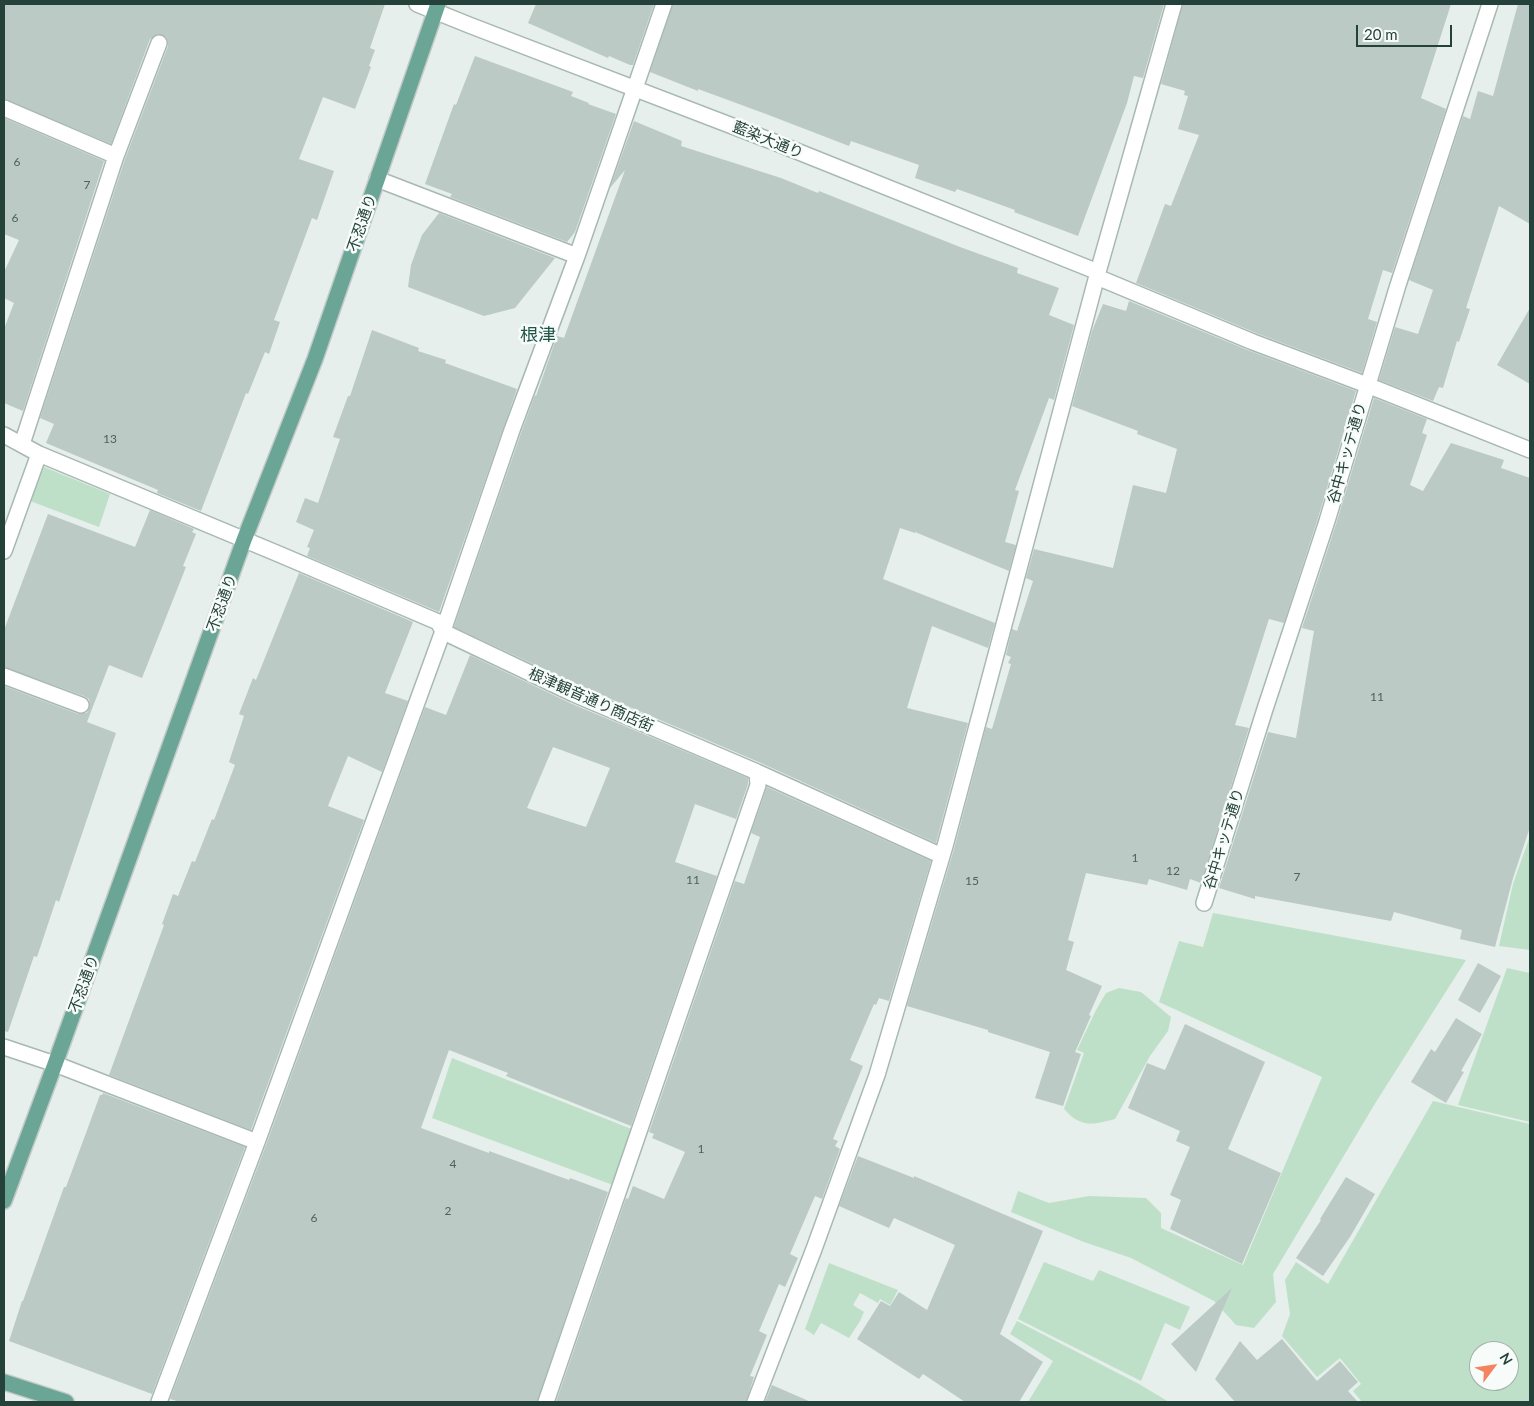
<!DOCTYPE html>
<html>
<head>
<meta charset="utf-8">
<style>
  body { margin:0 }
  #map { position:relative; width:1534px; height:1406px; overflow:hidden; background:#e6efeb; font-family:Lato,sans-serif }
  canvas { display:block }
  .frame { position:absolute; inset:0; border:5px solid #24423a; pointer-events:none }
  .north { position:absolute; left:1469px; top:1341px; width:50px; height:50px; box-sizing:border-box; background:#f7fbf9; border:1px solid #a3b1ad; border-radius:50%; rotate:59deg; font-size:14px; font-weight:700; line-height:20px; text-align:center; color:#24423a }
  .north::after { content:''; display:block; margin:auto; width:18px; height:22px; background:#f4845f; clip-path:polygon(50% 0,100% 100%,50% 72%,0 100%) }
  .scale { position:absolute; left:1356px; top:25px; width:96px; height:22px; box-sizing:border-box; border:2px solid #24423a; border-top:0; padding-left:6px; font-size:15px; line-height:18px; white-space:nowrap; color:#24423a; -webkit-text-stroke:4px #f7fbf9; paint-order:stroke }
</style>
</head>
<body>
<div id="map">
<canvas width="1534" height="1406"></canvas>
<div class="frame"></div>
<div class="north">N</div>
<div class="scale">20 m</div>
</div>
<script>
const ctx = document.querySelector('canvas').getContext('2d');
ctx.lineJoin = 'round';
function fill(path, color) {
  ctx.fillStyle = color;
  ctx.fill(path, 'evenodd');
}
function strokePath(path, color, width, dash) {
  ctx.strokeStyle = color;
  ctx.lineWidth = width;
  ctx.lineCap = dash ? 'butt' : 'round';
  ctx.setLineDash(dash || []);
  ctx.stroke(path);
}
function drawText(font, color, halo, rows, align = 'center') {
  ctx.font = font + ' Lato,"Noto Sans JP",sans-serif';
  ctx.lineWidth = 5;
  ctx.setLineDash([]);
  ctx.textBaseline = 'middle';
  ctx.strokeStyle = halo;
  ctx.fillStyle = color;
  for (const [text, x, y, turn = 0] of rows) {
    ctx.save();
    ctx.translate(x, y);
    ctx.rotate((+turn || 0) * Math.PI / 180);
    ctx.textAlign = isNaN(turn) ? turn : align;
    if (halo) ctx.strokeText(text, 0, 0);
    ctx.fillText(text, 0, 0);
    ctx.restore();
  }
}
const green = new Path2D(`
  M44 467 110 494 99 527 30 501Z
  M1530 836V950L1499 946 1513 884Z
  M1213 913 1466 960 1376 1102 1273 1274 1276 1302 1254 1328 1236 1325 1214 1301 1131 1258 1084 1242 1011 1212 1018 1191 1049 1203 1089 1196 1146 1198 1161 1213V1228L1243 1265 1322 1077 1159 1002 1179 941 1203 947Z
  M1507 968 1530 973V1122L1458 1105Z
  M1119 988 1141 992 1171 1017 1168 1031 1150 1056 1115 1119C1092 1125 1081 1128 1064 1109L1084 1053 1077 1050 1096 1010 1106 993Z
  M452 1058 639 1132 621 1188 432 1118Z
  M1433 1101 1530 1124V1402H1362L1353 1391 1361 1384 1340 1358 1317 1377 1282 1336 1290 1314 1285 1280 1296 1262 1328 1284ZM1479 1351H1509V1381H1479Z
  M1044 1262 1093 1281 1099 1270 1190 1307 1180 1330 1165 1323 1141 1381 1018 1319Z
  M829 1263 898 1290 890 1305 880 1299 878 1303 860 1293 853 1305 864 1312 860 1321 849 1338 821 1323 814 1335 805 1329Z
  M1017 1321 1139 1384 1169 1402H1028L1053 1361 1010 1334Z`);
const building = new Path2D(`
  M4 4H385L370 48 375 50 369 66 371 67 355 109 323 97 299 159 334 171 317 220 312 218 274 320 280 322 269 354 265 352 248 394 246 393 201 511 157 493 158 490 46 443 54 424 40 418 125 159 168 46V41L166 37 158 34 150 39 111 144 4 99Z
  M536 4H654L633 65H630L609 56 608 58 528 23Z
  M673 4H1164L1143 78 1134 76 1127 103 1078 236 1014 212 1015 210 957 189 955 192 915 178 919 165 851 141 849 146 766 114 698 89V91L650 72Z
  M1183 4H1451L1421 98 1446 109 1392 273 1383 270 1368 319 1377 322 1362 373 1256 333 1136 283 1165 204 1171 206 1199 135 1178 129 1188 96 1184 95 1185 91 1161 84Z
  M1518 4H1530V224L1499 206 1466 308 1470 309 1459 342 1457 341 1443 388 1439 387 1433 401 1379 380 1395 327 1418 334 1433 290 1409 280 1463 116 1470 119 1478 91 1493 96Z
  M475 56 573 92 571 96 589 103 588 104 616 114 575 232 567 242 450 197 452 194 425 184 454 104 456 105Z
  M4 118 104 161 23 411 4 403V329L14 303 4 298V272L19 240 4 234Z
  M634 121 682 141 681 146 781 178 818 193 819 191 960 247 1018 268 1017 273 1059 288 1049 315 1074 325 1054 400 1049 398 1015 490 1019 491 1005 542 1016 545 1009 571 915 532V533L900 528 883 579 995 623 988 648 932 626 907 708 968 723 936 843 761 763 578 685 454 627 521 433 535 395 536 396 557 336 564 338 625 170 610 188Z
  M439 213 555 258 515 308 484 316 408 287 411 265 422 235Z
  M1129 301 1250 351 1356 391 1318 518 1284 623 1269 619 1235 725 1249 728 1201 883 1190 879 1187 890 1149 879 1147 885 1086 873 1068 940 1074 942 1066 970 1102 986 1089 1015 1091 1016 1075 1052 1081 1054 1063 1106 1035 1098 1050 1052 988 1032V1030L907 1006 954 849 986 727 992 729 1011 664 1008 663 1011 657 1006 655 1012 629 1017 631 1033 581 1026 578 1034 549 1113 568 1133 485 1166 493 1177 449 1137 434 1138 431 1072 406 1092 331 1103 304 1126 311Z
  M1530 308V384L1497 365Z
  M372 330 419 348 418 351 446 360 445 363 517 389 439 612 307 556 310 548 307 547 314 530 296 522 305 498 318 503 340 439 333 437 348 396H350Z
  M1374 398 1427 419 1422 433 1427 435 1410 485 1423 491 1451 443 1504 460 1501 468 1530 478V827L1513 878 1495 947 1460 939 1462 930 1394 912 1391 921 1255 896V899L1219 888 1268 732 1296 738 1314 631 1302 628 1336 524Z
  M150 510 194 529 192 532 196 534 183 566 186 567 142 678 109 665 87 722 116 733 59 902 56 900 37 957 34 956 8 1032 4 1031V686L78 714 87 713 90 704 89 699 84 696 4 667V630L48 514 135 547Z
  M299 573 413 622 385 693 408 701 382 772 348 756 328 806 364 820 251 1130 109 1075 164 925 162 924 173 894 178 896 192 861 195 862 212 819 214 820 235 765 229 762 244 716 239 714 253 678 256 680Z
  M470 655 570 703 748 778V784L736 819 695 804 675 862 717 876 631 1126 506 1076 508 1073 449 1050 421 1128 489 1153V1151L569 1180 570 1178 608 1192 537 1402H180L170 1399 266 1145 425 707 446 715ZM553 747 610 768 586 827 527 808Z
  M767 787 931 861 889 1001 879 998 876 1005 874 1004 850 1060 863 1066 833 1139 838 1141 835 1146 840 1149 822 1199 815 1196 790 1254 798 1258 785 1287 779 1284 759 1331 767 1335 750 1376 754 1377 746 1402H556L626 1198 628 1199 633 1186 664 1199 685 1152 652 1138 654 1134 649 1132 735 881 744 884 760 837 751 833Z
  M1478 963 1501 976 1480 1013 1458 1000Z
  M1456 1018 1482 1034 1461 1071 1464 1072 1446 1103 1411 1082 1431 1049 1435 1052Z
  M1185 1024 1265 1062 1228 1149 1281 1173 1242 1264 1170 1229 1181 1200 1170 1195 1190 1147 1176 1141 1180 1131 1128 1108 1147 1063 1165 1070Z
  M103 1093 245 1147 152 1394 9 1341 22 1301H23L64 1187H66L100 1095H102Z
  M858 1156 914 1178V1176L1043 1231 1000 1334 1043 1362 1019 1402H965L923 1374 919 1379 857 1339 881 1301 890 1306 899 1292 927 1310 955 1245 894 1218 889 1228 839 1206Z
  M1346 1177 1375 1194 1350 1237 1323 1276 1296 1258 1321 1220 1320 1219Z
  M1232 1288 1196 1372 1171 1344Z
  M1282 1339 1317 1381 1340 1361 1358 1382 1348 1391 1358 1402H1235L1215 1379 1240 1341 1257 1360Z
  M772 1385 811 1402H765Z`);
const minor = new Path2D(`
  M417 4 469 25 774 142 1098 272
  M4 108 116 156
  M377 179 577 256
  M1097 277 1253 342 1367 385 1530 450
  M4 435 39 454 281 555 438 622 443 631 450 635 574 694 757 772 942 856
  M22 444 116 156 159 43
  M4 551 39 454
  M4 676 81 705
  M1204 903 1265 709 1327 521 1398 285 1490 4
  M4 1047 55 1064 257 1142
  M159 1402 257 1142 443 631 512 430 577 256 664 4
  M546 1402 758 785 757 772
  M755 1402 814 1249 877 1075 945 846 1098 272 1174 4`);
const major = new Path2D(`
  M4 1201 55 1064 244 540 315 359 438 4
  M4 1382 66 1402`);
const numberNames = [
  ["6",17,162],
  ["7",87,185],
  ["6",15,218],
  ["13",110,439],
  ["11",1377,697],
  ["1",1135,858],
  ["12",1173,871],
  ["7",1297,877],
  ["11",693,880],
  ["15",972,881],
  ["1",701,1149],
  ["4",453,1164],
  ["2",448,1211],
  ["6",314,1218]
];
const streetNames = [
  ["藍染大通り",768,140,22],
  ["不忍通り",362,223,-71],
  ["谷中キッテ通り",1347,453,-74],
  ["不忍通り",222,603,-70],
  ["根津観音通り商店街",591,700,24],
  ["谷中キッテ通り",1224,839,-73],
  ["不忍通り",84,984,-70]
];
const quarterNames = [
  ["根津",538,335]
];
fill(green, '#bfe0c8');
fill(building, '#bbcac4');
strokePath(minor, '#a8b8b2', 18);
strokePath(major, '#c2cac8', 18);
strokePath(minor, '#fff', 15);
strokePath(major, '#6aa596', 15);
drawText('12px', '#4a645c', null, numberNames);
drawText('15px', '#24423a', '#f7fbf9', streetNames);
drawText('18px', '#1f5548', '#f7fbf9', quarterNames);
</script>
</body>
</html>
